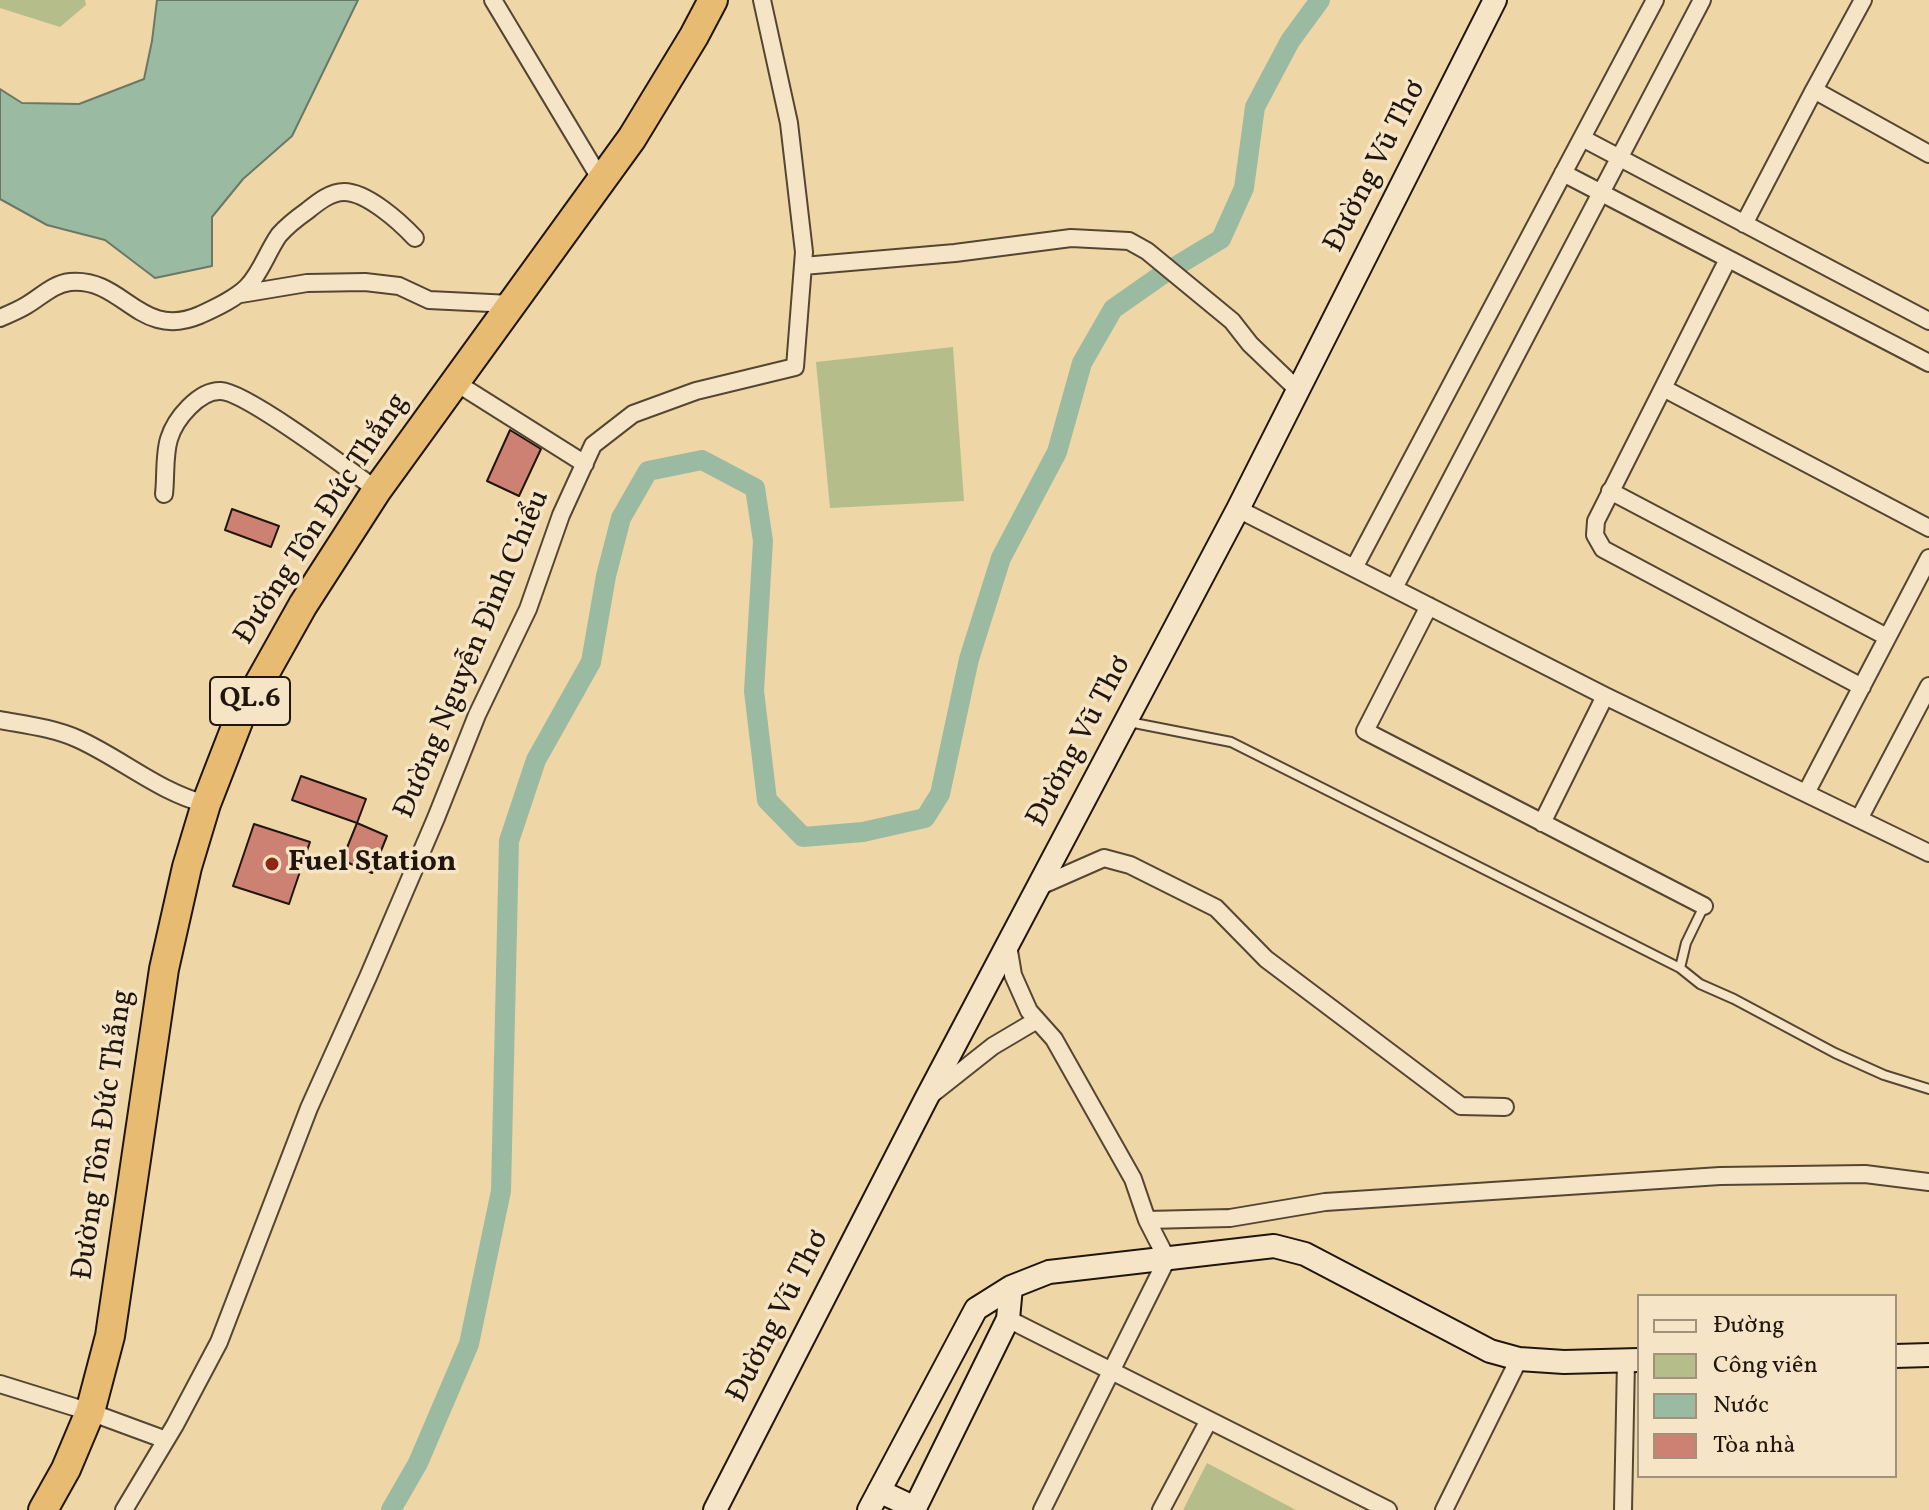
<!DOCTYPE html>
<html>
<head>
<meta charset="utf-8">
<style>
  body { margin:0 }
  #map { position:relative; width:1929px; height:1510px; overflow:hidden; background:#efd6a6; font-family:Vollkorn,serif }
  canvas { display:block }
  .legend { position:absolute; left:1637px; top:1294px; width:260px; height:184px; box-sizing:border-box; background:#f5e4c5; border:2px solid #a0927b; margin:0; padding:10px 14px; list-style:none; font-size:24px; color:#20160d }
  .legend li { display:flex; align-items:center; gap:16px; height:40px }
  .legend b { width:40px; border:2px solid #a0927b }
</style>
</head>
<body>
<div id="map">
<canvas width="1929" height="1510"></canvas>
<ul class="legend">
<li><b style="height:10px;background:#f5e4c5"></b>Đường</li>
<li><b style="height:22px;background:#b5be8a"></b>Công viên</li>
<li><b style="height:22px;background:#9bbaa2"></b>Nước</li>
<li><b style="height:22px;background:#cc8172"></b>Tòa nhà</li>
</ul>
</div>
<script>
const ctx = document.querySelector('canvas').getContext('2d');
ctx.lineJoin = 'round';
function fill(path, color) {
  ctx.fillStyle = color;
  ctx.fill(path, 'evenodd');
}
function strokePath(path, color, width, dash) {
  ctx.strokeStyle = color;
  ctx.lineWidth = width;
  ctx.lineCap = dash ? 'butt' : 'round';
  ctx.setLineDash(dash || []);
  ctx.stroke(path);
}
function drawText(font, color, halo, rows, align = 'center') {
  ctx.font = font + ' Vollkorn,serif';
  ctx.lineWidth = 7;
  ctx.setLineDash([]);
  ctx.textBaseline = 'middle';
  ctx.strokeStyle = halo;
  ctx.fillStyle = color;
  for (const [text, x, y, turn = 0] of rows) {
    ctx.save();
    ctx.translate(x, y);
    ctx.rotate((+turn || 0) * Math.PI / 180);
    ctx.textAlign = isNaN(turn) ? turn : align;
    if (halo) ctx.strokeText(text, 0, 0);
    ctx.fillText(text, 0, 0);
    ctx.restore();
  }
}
const green = new Path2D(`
  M0 0H85L86 5 60 27 0 8Z
  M953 347 964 501 830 508 816 362Z
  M1207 1463 1296 1510H1183Z`);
const water = new Path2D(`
  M157 0H358L292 136 243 179 212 217V266L155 278 105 240 47 225 0 199V89L22 103 79 104 144 79 152 41Z`);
const canal = new Path2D(`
  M391 1510 418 1463 469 1344 501 1191 509 841 536 760 591 662 606 576 621 518 648 471 702 460 755 488 763 541 754 691 767 800 803 837 863 832 925 818 940 794 969 659 1001 558 1057 452 1082 363 1113 309 1163 274 1221 239 1244 188 1255 107 1290 41 1320 0`);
const building = new Path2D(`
  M510 430 541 449 519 496 487 481Z
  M232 509 279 526 271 547 225 530Z
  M301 776 366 799 357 823 292 800Z
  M357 823 387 836 372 873 342 860Z
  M254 824 310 842 289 904 233 886Z`);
const lane = new Path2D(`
  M1129 722 1231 742 1680 968
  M1704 906 1686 943 1680 968 1700 984 1734 999 1835 1053 1884 1075 1929 1089`);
const street = new Path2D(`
  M493 0 601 180
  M1863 0 1814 90 1929 154
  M1582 138 1929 321
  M1563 173 1929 363
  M1744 224 1814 90
  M803 266 955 253 1071 238 1129 241 1147 251 1232 321 1250 344 1298 390
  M241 294 307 283 365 282 399 286 429 300 511 304
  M0 318C9 314 19 310 27 305 42 296 53 284 70 282 124 277 139 341 200 315 215 308 235 299 247 287 261 273 267 252 279 235 287 226 297 218 307 211 317 203 330 192 344 192 367 192 400 222 415 238
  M455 382 585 464
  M1663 388 1728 259
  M1610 491 1887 637
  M164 494C166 477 164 455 169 439 175 419 199 390 221 391 246 392 351 471 377 490
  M1238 509 1605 696 1929 853
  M1354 568 1655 0
  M1394 588 1702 0
  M1429 606 1365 731 1704 906
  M1862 687 1603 549 1595 535 1596 521 1663 388 1929 528
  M0 720C27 725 53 728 78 739 122 759 159 792 206 804
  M1806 793 1929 558
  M1859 819 1929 686
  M1542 823 1605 696
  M1038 887 1104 858 1130 865 1216 908 1266 959 1461 1106 1505 1107
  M1008 945 1013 975 1029 1011 1054 1039 1133 1179 1147 1220 1230 1218 1325 1202 1720 1176 1865 1174 1929 1182
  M931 1095 993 1046 1037 1020
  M1008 1319 1388 1510
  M0 1384 90 1412 166 1440
  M124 1510 175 1425 219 1342 309 1108 368 977 436 818 477 715 528 609 561 515 593 445 633 414 696 391 795 367 804 252 789 123 762 0
  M1042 1510 1167 1259 1147 1220
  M1161 1510 1209 1420
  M1444 1510 1519 1359
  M1623 1510 1626 1361`);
const secondary = new Path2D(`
  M1895 1356 1929 1355
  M879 1491 915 1508
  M715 1510 926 1099 1238 509 1495 0
  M869 1510 976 1309 1011 1287 1049 1272 1274 1246 1305 1254 1490 1351 1519 1359 1564 1362 1639 1360
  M914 1510 1008 1319 1011 1287`);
const highway = new Path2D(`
  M43 1510 66 1469 90 1412 110 1336 164 969 187 867 206 804 239 719 303 605 377 490 632 138 694 36 713 0`);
const markers = [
  [272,864,8,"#8f2418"]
];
const shields = [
  [250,701,80]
];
const shieldNames = [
  ["QL.6",250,701]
];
const streetNames = [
  ["Đường Vũ Thơ",1377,167,-63],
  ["Đường Tôn Đức Thắng",323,520,-57],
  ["Đường Nguyễn Đình Chiểu",474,655,-67],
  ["Đường Vũ Thơ",1081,742,-62],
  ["Đường Tôn Đức Thắng",105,1135,-82],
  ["Đường Vũ Thơ",780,1317,-63]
];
const poiNames = [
  ["Fuel Station",288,864]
];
fill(green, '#b5be8a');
fill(water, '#9bbaa2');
strokePath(water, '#6a7866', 2);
strokePath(canal, '#9bbaa2', 20);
fill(building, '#cc8172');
strokePath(building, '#20160d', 2);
strokePath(lane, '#544633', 12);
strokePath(street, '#544633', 20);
strokePath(secondary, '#20160d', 26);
strokePath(highway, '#20160d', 32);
strokePath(lane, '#f5e4c5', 8);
strokePath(street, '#f5e4c5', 16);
strokePath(secondary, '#f5e4c5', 22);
strokePath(highway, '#e8bb73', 28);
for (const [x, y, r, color] of markers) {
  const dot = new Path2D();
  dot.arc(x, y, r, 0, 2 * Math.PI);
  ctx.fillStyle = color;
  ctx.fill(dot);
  strokePath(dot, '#f5e4c5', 3);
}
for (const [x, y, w] of shields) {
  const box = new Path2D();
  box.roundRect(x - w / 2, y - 24, w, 48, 6);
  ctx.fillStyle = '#f5e4c5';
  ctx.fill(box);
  strokePath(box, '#20160d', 2);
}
drawText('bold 28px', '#20160d', null, shieldNames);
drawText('30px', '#20160d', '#f5e4c5', streetNames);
drawText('bold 30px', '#20160d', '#f5e4c5', poiNames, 'left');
</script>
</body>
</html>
